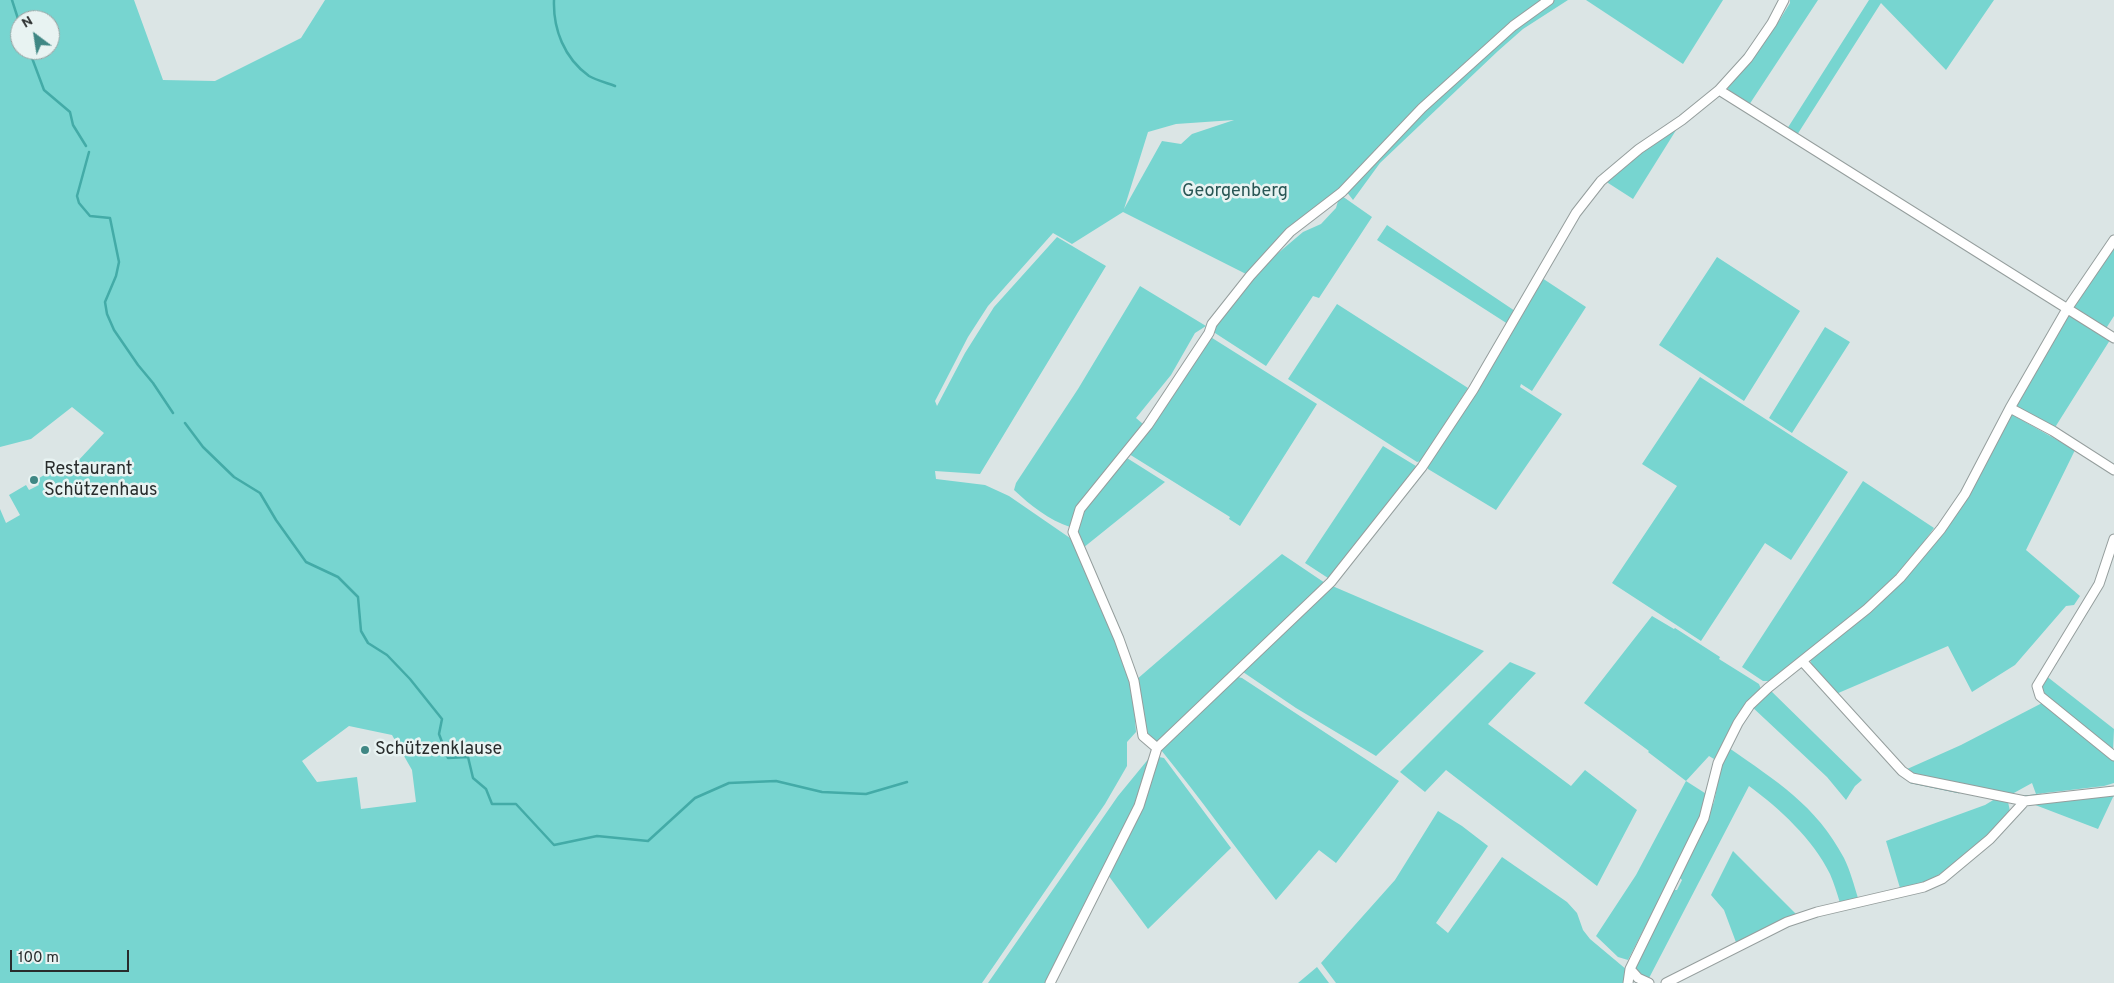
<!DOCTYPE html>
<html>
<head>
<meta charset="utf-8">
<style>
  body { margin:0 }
  #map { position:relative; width:2114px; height:983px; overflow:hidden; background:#dbe5e5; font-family:Overpass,sans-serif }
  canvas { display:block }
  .north { position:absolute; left:10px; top:10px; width:50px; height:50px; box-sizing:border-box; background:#e8f3f2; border:1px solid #9ba3a3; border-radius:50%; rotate:329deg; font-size:14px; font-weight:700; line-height:20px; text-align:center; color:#282c2c }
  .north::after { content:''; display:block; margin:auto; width:18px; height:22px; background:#3f8784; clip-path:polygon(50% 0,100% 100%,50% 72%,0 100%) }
  .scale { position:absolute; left:10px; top:950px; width:119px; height:22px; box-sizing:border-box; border:2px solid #282c2c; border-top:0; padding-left:6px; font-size:15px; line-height:18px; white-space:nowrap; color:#282c2c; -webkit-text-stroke:4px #e8f3f2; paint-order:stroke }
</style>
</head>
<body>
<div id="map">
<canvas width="2114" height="983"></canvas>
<div class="north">N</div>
<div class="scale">100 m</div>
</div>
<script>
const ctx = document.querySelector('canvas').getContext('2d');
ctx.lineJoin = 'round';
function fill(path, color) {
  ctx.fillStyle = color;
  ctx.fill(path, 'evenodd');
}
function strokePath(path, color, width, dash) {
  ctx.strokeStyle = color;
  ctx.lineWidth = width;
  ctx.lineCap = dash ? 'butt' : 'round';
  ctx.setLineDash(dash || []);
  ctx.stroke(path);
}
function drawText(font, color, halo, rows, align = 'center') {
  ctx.font = font + ' Overpass,sans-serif';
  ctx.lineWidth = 5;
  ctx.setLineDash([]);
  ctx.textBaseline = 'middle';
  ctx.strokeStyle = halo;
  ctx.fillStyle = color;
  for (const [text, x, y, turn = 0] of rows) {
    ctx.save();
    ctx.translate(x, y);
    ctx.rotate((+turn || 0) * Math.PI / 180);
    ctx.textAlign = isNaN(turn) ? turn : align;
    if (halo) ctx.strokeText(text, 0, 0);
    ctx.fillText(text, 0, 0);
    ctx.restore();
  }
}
const green = new Path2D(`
  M0 0H134L163 80 215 81 301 38 325 0H1549L1513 26 1250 276 1123 212 1072 244 1053 233 988 306 968 337 935 401 937 406 965 353 994 307 1057 237 1106 266 980 474 935 471 936 479 985 485 1009 496 1070 538 1077 548 1132 682 1136 732 1127 742V766L1105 804 982 983H0V509L6 523 20 515 9 495 26 485 29 490 39 485 36 480 57 467 63 477 104 433 72 407 31 439 0 447ZM20 20H50V50H20ZM1234 120 1192 134 1181 144 1162 141 1124 209 1148 132 1176 124ZM349 726 392 735 412 770 416 802 361 809 357 777 317 782 302 761Z
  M1552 0H1568L1523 29 1498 51 1380 163 1353 200 1346 191 1424 109 1482 57Z
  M1586 0H1723L1683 64Z
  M1790 0H1818L1749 105 1729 91 1727 86 1779 21 1790 3Z
  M1869 0H1994L1946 70 1881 3 1797 135 1787 129Z
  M1678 127 1633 199 1605 181 1620 167Z
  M1342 196 1372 217 1319 298 1313 296 1266 366 1215 333 1213 326 1251 276 1303 232 1321 224 1336 208 1338 201Z
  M1387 225 1518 313 1511 326 1377 240Z
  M2114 248V316L2105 330 2073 308Z
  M1717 257 1800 311 1744 401 1659 345Z
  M1542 278 1586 307 1532 391 1521 384 1520 387 1562 414 1496 510 1428 469 1427 464Z
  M1140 286 1206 326 1195 333 1171 375 1136 418 1143 424 1083 499 1070 527C1049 520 1030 505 1014 490L1016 483 1078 389Z
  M1337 304 1468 388 1421 461 1417 462 1288 379Z
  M2069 315 2110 340 2054 429 2015 406Z
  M1825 327 1850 342 1792 433 1769 418Z
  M1209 336 1317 404 1240 526 1229 519 1230 517 1129 454Z
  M1700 377 1848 472 1791 560 1765 543 1701 641 1612 583 1677 486 1642 464Z
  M2011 414 2075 450 2026 550 2080 596 2074 605 2066 606 2015 665 1972 692 1948 646 1836 694 1814 669 1810 660 1859 621 1951 521Z
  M1383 446 1416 466 1381 514 1328 578 1305 563Z
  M1127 458 1165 482 1083 548 1076 533 1083 509Z
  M1863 481 1934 528 1910 561 1860 610 1772 681H1763L1742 667Z
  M1282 554 1325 583 1236 671 1156 742 1148 734 1136 680Z
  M1330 585 1484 651 1376 756 1296 708 1243 672Z
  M1652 616 1674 629 1675 628 1720 657 1719 659 1759 684 1761 689C1741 710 1728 733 1714 759L1709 756 1686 781 1711 797 1628 960 1618 957 1596 936 1636 875 1686 781 1648 752 1649 751 1584 703Z
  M1510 662 1536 673 1488 724 1571 786 1585 770 1637 810 1597 886 1446 770 1425 792 1400 772Z
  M2045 675 2114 729 2113 751 2042 693 2039 687Z
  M1238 677 1242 678 1399 781 1336 863 1319 850 1276 900C1237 850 1201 799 1161 750Z
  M1768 688 1862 780 1855 786 1846 800 1827 777 1750 705Z
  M2044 702 2109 754 2114 760V783L2104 786 2036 794 2032 783 2012 794 1915 776 1905 770 1961 745Z
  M1729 748C1776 781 1816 805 1844 858 1850 870 1854 885 1858 898L1840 903C1837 893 1834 883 1830 874 1813 839 1779 808 1749 786L1648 980 1634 968 1672 890H1677L1682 880 1679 877 1714 802 1721 767Z
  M1150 757 1136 806 1046 983H988L1118 796Z
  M1159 757 1164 758 1231 848 1148 929 1108 875 1141 807Z
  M2114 795 2098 829 2030 803Z
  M1995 799 2008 802 2010 811C1986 837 1959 866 1927 881 1919 885 1909 886 1900 888L1886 841 1985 805Z
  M1438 811 1462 826 1488 846 1436 923 1448 933 1502 857 1567 902 1577 913 1583 930 1590 939 1627 970 1624 983H1336L1321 963 1395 880Z
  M1733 851 1796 914 1737 945 1724 910 1711 895Z
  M1317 967 1329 983H1298Z`);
const stream = new Path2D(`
  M12 0 20 25
  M554 0C553 29 564 58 589 76 596 80 607 83 615 86
  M29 50 44 90 70 112 73 125 86 146
  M89 152 77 196 79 203 90 216 110 218 119 262 116 276 105 302 107 314 114 330 138 365 153 383 173 413
  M185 423 203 447 234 477 260 493 276 520 306 562 338 577 358 597 361 631 368 643 387 655 410 679 442 719 439 734 448 758 468 757 473 778 486 789 492 804H516L554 845 597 836 648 841 695 798 729 783 776 781 822 792 866 794 907 782
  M1911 782 1959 792
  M2023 797 2041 795`);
const minor = new Path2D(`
  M1719 90 2114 338
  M2010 408 2053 431 2114 470
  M2114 539 2099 584 2037 686 2040 696 2114 756
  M1803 662 1902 771 1912 778 2025 801 2114 791
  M1157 748 1143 736 1134 681 1119 639 1073 532 1080 509 1148 425 1209 333 1212 324 1250 276 1290 232 1342 192 1422 108 1513 26 1549 0
  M1630 969 1638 978 1649 983
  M1050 983 1139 806 1157 748 1331 582 1422 467 1473 390 1576 213 1601 181 1639 149 1682 120 1719 90 1748 58 1772 23 1784 0
  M1628 983 1630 969 1704 818 1718 763 1738 723 1750 705 1768 688 1867 609 1900 578 1941 529 1965 494 2010 408 2067 309 2114 240
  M1666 983 1787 922 1817 912 1924 887 1942 879 1990 839 2025 801`);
const markers = [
  [34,480,5,"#3f8784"],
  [365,750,5,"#3f8784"]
];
const parkNames = [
  ["Georgenberg",1235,192]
];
const poiNames = [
  ["Restaurant",44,470],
  ["Schützenhaus",44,491],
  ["Schützenklause",375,750]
];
fill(green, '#77d5d0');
strokePath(stream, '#43aba7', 2.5);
strokePath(minor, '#959e9d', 11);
strokePath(minor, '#fff', 9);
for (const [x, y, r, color] of markers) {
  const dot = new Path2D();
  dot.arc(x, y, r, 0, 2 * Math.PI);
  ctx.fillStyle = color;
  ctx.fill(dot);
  strokePath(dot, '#e8f3f2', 2);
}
drawText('18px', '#295755', '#e8f3f2', parkNames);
drawText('18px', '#282c2c', '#e8f3f2', poiNames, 'left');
</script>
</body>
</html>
